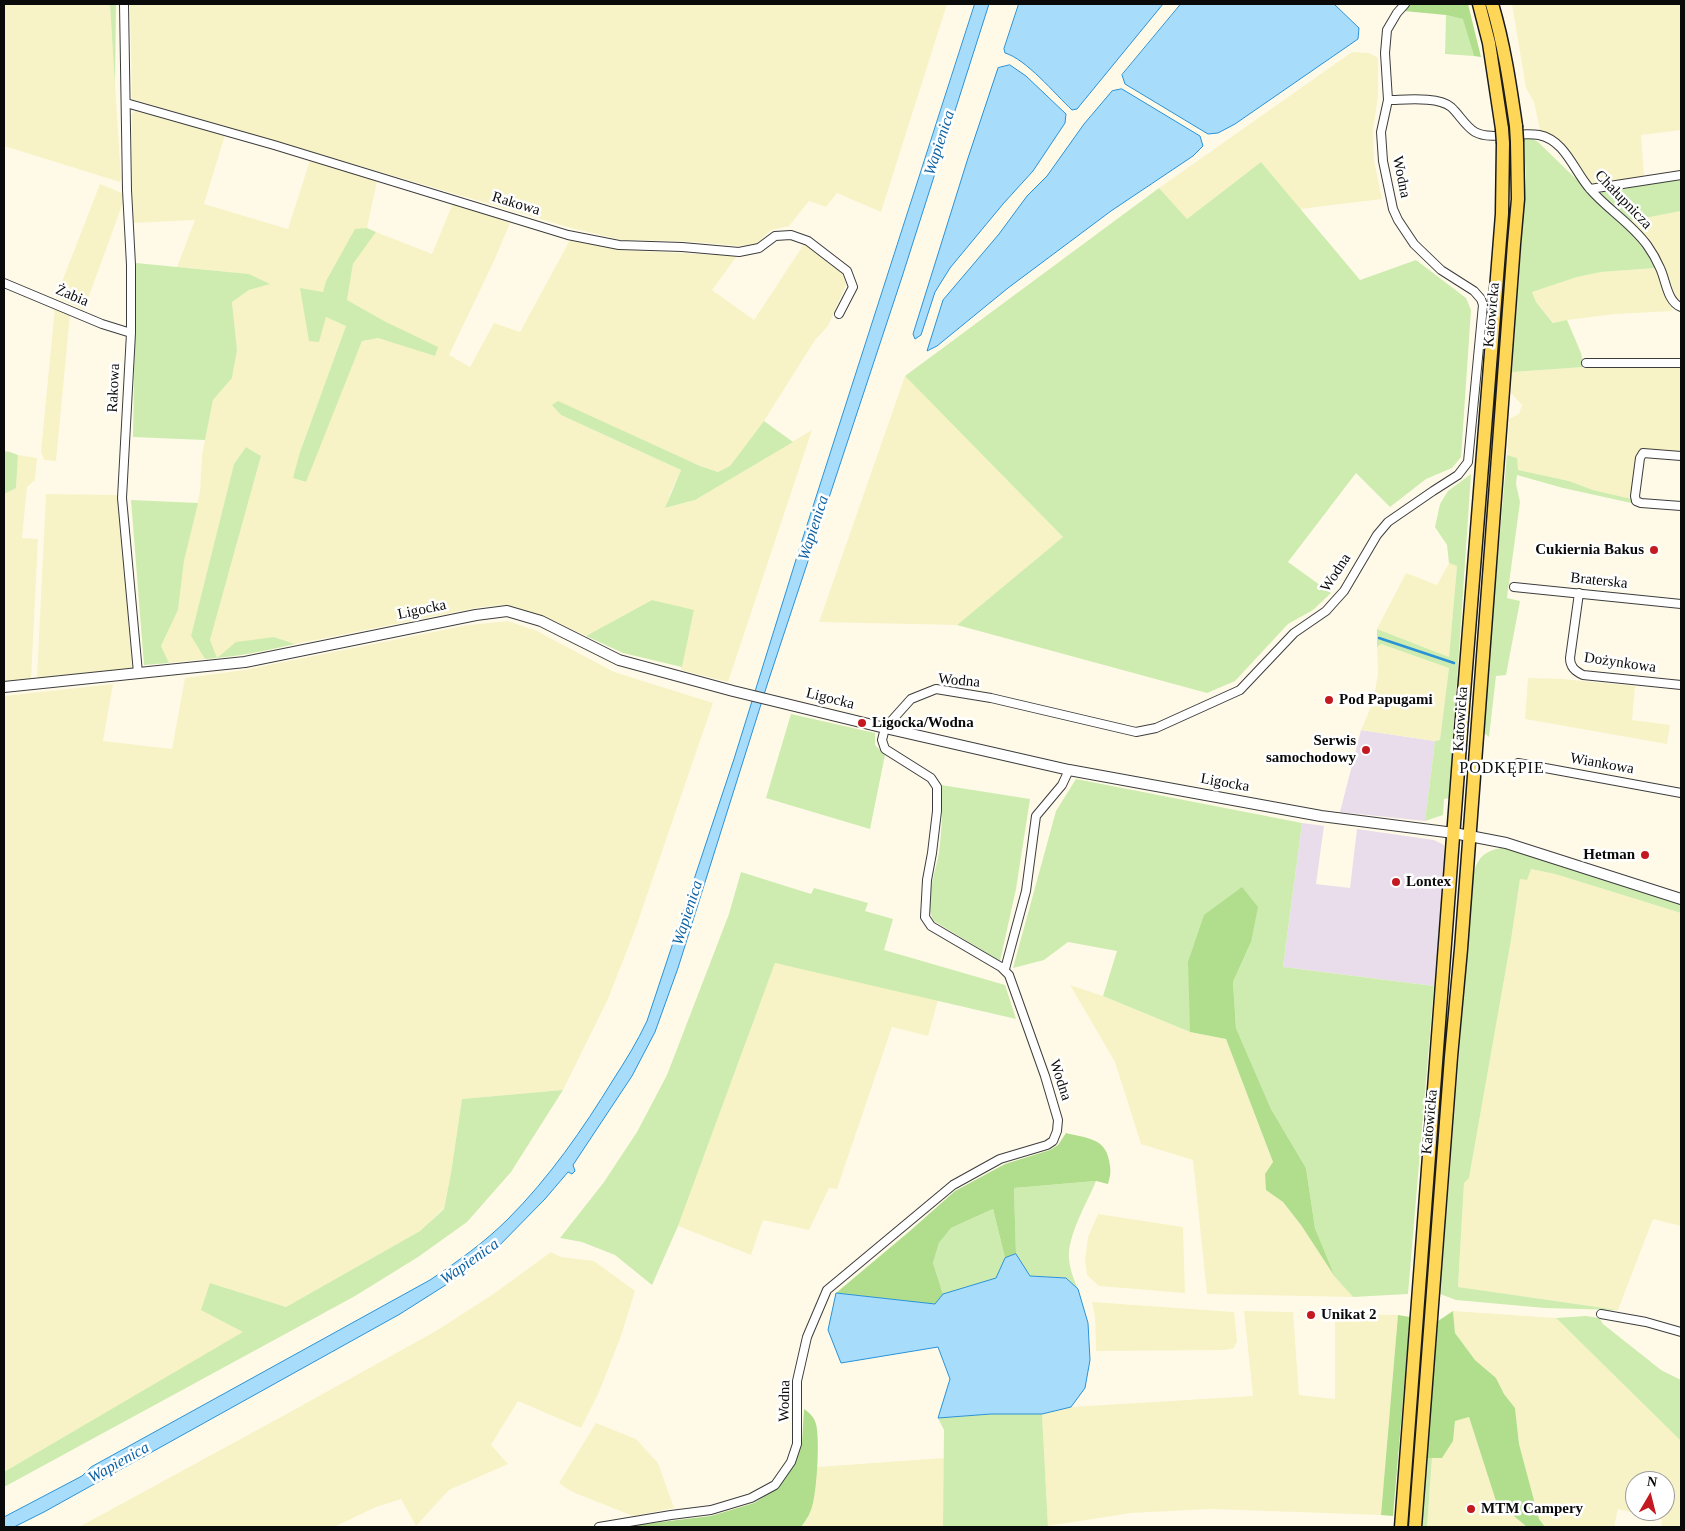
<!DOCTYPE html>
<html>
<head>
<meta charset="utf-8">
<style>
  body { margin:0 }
  #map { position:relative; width:1685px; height:1531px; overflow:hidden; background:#fffae8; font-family:"Times New Roman",serif }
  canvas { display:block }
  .frame { position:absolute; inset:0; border:5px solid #0a0a0a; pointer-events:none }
  .north { position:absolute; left:1625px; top:1471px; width:50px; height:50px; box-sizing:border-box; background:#fff; border:1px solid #9d9d9d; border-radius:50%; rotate:8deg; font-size:14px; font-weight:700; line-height:20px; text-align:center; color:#0a0a0a }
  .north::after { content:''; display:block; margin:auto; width:18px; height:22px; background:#c41921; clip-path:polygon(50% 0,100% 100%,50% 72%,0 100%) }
</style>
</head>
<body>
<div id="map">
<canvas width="1685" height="1531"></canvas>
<div class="frame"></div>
<div class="north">N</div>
</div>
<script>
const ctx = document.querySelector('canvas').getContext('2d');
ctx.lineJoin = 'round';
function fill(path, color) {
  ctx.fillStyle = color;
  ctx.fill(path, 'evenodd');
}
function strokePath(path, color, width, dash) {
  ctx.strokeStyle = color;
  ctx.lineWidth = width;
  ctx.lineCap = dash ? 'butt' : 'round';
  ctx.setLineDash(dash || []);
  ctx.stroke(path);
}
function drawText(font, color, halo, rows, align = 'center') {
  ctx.font = font + ' "Times New Roman",serif';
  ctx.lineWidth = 5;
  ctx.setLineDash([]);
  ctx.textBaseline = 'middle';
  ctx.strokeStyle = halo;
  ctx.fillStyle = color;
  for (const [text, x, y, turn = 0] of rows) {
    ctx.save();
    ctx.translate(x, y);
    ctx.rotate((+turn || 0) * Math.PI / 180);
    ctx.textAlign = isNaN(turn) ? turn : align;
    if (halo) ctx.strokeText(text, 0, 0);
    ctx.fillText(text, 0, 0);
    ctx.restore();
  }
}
const industrial = new Path2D(`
  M1361 730 1435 741 1425 821 1340 812Z
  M1302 823 1324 826 1316 884 1350 888 1357 829 1434 840 1444 845 1445 857 1434 986 1283 967Z`);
const farmland = new Path2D(`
  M4 4H110L121 178 120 182 4 146Z
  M130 4H947L881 212 837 193 826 207 809 201 789 226 771 230 756 244 738 246 683 241 621 240 571 228 132 99Z
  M1512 4H1681V130L1641 135 1644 177 1596 184 1586 181 1540 131 1534 102 1526 88Z
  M1352 52 1369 53 1378 58V96L1373 131 1374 161 1382 199 1300 209 1261 162 1187 219 1159 188Z
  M135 111 225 135 204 204 288 229 310 160 377 181 367 228 355 230 326 281 323 293 300 289 326 317 346 326 300 452 294 478 305 482 362 341 378 338 436 356 386 322 347 300 353 264 376 232 432 254 453 203 511 221 493 263 449 355 470 367 494 323 520 332 570 240 620 250 737 256 712 290 754 320 804 244 843 274 846 285 828 326 815 340 764 421 730 466 718 472 700 466 553 405 561 415 681 470 670 494 666 508 695 500 812 430 728 682 681 670 694 611 652 600 586 636 544 616 507 605 481 607 295 644 274 637 217 658 210 640 261 456 246 447 234 464 191 636 205 659 169 663 161 646 178 610 184 561 200 492 202 455 213 400 232 378 237 350 232 302 249 290 269 284 249 274 177 267 195 220 132 223V114Z
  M100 184 122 193 125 197 84 310 56 297Z
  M1681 211V303L1675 297 1664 268 1665 265H1663L1629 221Z
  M1655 268 1673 311 1615 314 1567 320 1554 323 1536 302 1532 292 1577 277 1601 272Z
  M55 307 70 315 56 461 44 460 41 451Z
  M1614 365 1681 367V453L1644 449 1637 453 1632 499 1593 490 1569 481 1517 470V458L1507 455 1509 419 1519 414 1522 405 1511 393 1512 372Z
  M905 376 1063 537 957 625 819 622Z
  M18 455 37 458 35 480 27 487 22 538 38 539 31 680 4 682V494L16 488Z
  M46 494 118 495 132 668 37 678Z
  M1449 563 1457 566 1449 657 1377 629 1406 573 1437 585Z
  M508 621 537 631 614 672 713 703 635 930 608 999 563 1090 462 1099 451 1173 444 1208 420 1231 286 1307 210 1283 244 1332 4 1472V696L113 684 103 741 172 749 185 678 244 670 468 625Z
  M1381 644 1449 668 1440 740 1435 741 1361 730 1373 702 1378 674 1377 647Z
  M1528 678 1562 679 1635 686 1632 720 1670 725 1667 744 1525 719Z
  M1531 869 1555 874 1681 913V1226L1653 1219 1618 1310 1458 1287 1464 1183 1469 1178 1511 940 1520 879Z
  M775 963 938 1000 928 1036 892 1027 837 1189 829 1188 809 1230 763 1220 751 1255 678 1226Z
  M1070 985 1103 996 1190 1032 1226 1039 1273 1162 1265 1174 1267 1190 1283 1202 1301 1225 1335 1277 1353 1297 1207 1294 1193 1160 1141 1144 1115 1062Z
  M1098 1214 1183 1227 1185 1293 1099 1286 1087 1275 1085 1260 1088 1237Z
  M551 1252 561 1257 594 1261 635 1291 621 1336 599 1392 581 1428 518 1401 491 1445 508 1464 449 1490 416 1526 401 1499 376 1507 334 1527H79L292 1411 436 1331 492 1295Z
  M1092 1302 1234 1312 1237 1341 1234 1348 1225 1350 1096 1351 1095 1316Z
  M1244 1311 1293 1312 1299 1395 1335 1399V1314L1398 1315 1381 1515 1211 1509 1131 1513 1048 1526 1042 1414 1071 1407 1253 1396Z
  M1453 1311 1556 1318 1681 1441V1527H1661L1662 1520 1618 1509 1614 1527H1545L1539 1519 1519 1444 1515 1408 1504 1394 1496 1378 1475 1360 1455 1333ZM1635 1481H1665V1511H1635Z
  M1469 1417 1496 1500 1527 1527H1427L1432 1458 1442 1457 1453 1441 1455 1421Z
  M596 1423 636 1439 658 1463 674 1508 633 1516 575 1493 564 1487 559 1483Z
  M944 1458 943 1527H801L807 1520 813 1502 817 1467Z`);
const green = new Path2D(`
  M110 4H116L115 86Z
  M1446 15 1464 19 1474 56 1445 54Z
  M1523 138 1533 139 1538 142 1635 236 1644 246 1655 268 1601 272 1577 277 1532 292 1536 302 1553 323 1567 320 1581 353 1584 367 1512 372 1526 176Z
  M1261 162 1360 280 1416 260 1466 298 1471 310 1461 457 1452 468 1426 479 1390 507 1356 473 1288 562 1331 593 1313 610 1288 624 1235 681 1207 693 957 625 1063 537 905 376 1159 188 1187 219Z
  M1681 179V211L1629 221 1601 195 1603 189Z
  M367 228 376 232 353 264 347 300 386 322 438 347 435 356 378 338 362 341 306 482 293 478 300 452 346 326 326 317 319 342 309 341 300 288 323 292 326 281 355 229Z
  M136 263 249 274 270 284 249 290 232 302 237 350 232 378 213 400 205 440 133 437Z
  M558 401 700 466 718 472 730 466 764 421 793 442 695 500 665 508 681 470 561 415 552 405Z
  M246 447 261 456 210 640 217 658 236 642 274 637 295 644C265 651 236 657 205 659L191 636 234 464Z
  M4 451 10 452 18 455 16 488 4 494Z
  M1507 455 1517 458 1518 470 1569 481 1593 490 1632 499 1636 504 1563 488 1517 475 1516 484 1520 502 1507 598 1520 601 1506 675 1496 676 1489 737 1484 733 1495 588Z
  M1471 474 1449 798 1444 799 1443 815 1425 821 1435 741 1440 740 1449 668 1381 644 1377 647V629L1449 657 1457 566 1449 563 1447 545 1435 527 1440 504 1448 491Z
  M131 500 198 503 184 561 178 610 161 646 169 663 144 665Z
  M652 600 694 610 682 667 623 653 586 636Z
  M791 714 875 733V745L885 755 870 829 766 798Z
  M1076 779 1302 823 1283 967 1434 986 1408 1294 1353 1297 1335 1277 1315 1228 1306 1168 1271 1109 1236 1028 1233 982 1251 942 1190 1002V1032L1103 996 1117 951 1068 942 1044 960 1013 968 1056 811Z
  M941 785 1030 799 1016 889 1000 961 934 921C923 903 936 872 939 852 942 829 943 807 941 785Z
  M1501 848 1510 849 1681 904V913L1555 874 1531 869 1527 880 1520 879 1511 940 1469 1178 1464 1183 1458 1287 1618 1310 1545 1308 1456 1300 1440 1294 1473 877C1476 860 1483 851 1501 848Z
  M741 872 811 894 814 888 868 903 865 911 893 919 884 950 1005 985 1016 1019 775 963 678 1226 652 1285 615 1255 582 1242 560 1238 604 1182 637 1132 667 1075 729 914Z
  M563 1090 511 1172 467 1222 418 1257 355 1296 4 1487V1472L243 1332 201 1310 210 1283 286 1307 420 1231 444 1209 451 1173 462 1099Z
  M1096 1181C1087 1203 1067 1236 1069 1259 1070 1270 1074 1280 1078 1289L1066 1278 1030 1276 1016 1254 1014 1188Z
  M993 1209 1005 1258 996 1278 943 1294 933 1263 939 1243 951 1228Z
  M1586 1316 1599 1318 1603 1324 1661 1370 1681 1380V1441L1556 1318Z
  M991 1414H1042L1048 1527H943L944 1430 938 1418Z
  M1427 1456 1432 1458 1427 1527H1422Z`);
const forest = new Path2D(`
  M1410 4H1468L1481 57 1474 56 1463 19 1446 15 1404 11Z
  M1242 887 1258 907 1251 942 1233 982 1236 1028 1271 1109 1306 1168 1315 1228 1335 1277 1301 1225 1283 1202 1266 1190 1265 1174 1273 1162 1226 1039 1190 1032 1188 962 1204 915Z
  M1066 1133C1086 1138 1105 1138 1109 1160 1111 1171 1111 1173 1108 1184L1096 1181 1014 1188 1016 1254 1005 1258 993 1209 951 1228 939 1243 933 1263 943 1294 935 1304 836 1293 911 1230 955 1191 1005 1164 1050 1150 1058 1145Z
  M1453 1311 1455 1333 1475 1360 1496 1378 1504 1394 1515 1408 1519 1444 1539 1519 1545 1527H1527L1496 1501 1469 1417 1455 1421 1453 1441 1442 1458H1427L1438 1321Z
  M1398 1315 1410 1317 1393 1516 1381 1515Z
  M804 1409C810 1413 814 1417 816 1424 820 1440 817 1486 813 1503 811 1512 807 1520 801 1527H619L711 1516 754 1503 778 1488 794 1465 802 1443Z`);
const water = new Path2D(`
  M975 4H989L902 277 768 682 678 968 655 1032 632 1076 573 1165 575 1171 572 1174 568 1172 545 1199 491 1254 463 1274 400 1314 44 1512 14 1527H4V1517L82 1476 91 1467 430 1280C457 1262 485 1242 508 1219 549 1178 583 1129 613 1080 626 1060 637 1042 647 1021L734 759 799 550Z
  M1019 4H1163L1077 109 1072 110C1055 94 1026 59 1005 53L1004 49Z
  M1181 4H1334L1359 28 1358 39 1235 124 1218 133 1208 134 1125 84 1122 75Z
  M1010 65 1026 76 1066 114 1065 123 1033 171 1003 204 950 268 935 292 921 335 915 339 913 334 968 158 998 68Z
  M1122 89 1200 136 1203 146 1193 156 1111 211 1008 288 937 346 927 351 943 300 999 234 1027 196 1047 176 1084 124 1112 91Z
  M1016 1254 1030 1276 1066 1278 1078 1289 1088 1323 1090 1360 1085 1388 1071 1407 1042 1414H991L938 1418 950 1379 938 1347 841 1363 828 1330 836 1293 935 1304 943 1294 996 1278 1005 1258Z`);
const stream = new Path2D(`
  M1379 638 1454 663`);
const minor = new Path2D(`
  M124 4 127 190 131 265V333L122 498 138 673
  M1388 100C1404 100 1438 96 1451 107 1459 114 1465 126 1475 132 1491 141 1520 131 1539 135 1565 140 1574 171 1590 189 1607 209 1631 223 1647 245 1652 252 1657 261 1660 268 1666 280 1667 302 1681 307
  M126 103 274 145 568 235 619 245 682 247 739 252 759 248 775 236 791 235 808 241 847 271 853 287 839 314
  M1590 189 1681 175
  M4 283 102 324 131 333
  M1586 363H1681
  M1681 456 1643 453 1640 458 1635 496 1636 501 1641 503 1681 506
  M1514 587 1681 604
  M1579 593 1570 658C1570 667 1575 671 1583 675L1681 685
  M1518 763 1681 793
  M1005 969 1026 891 1036 816 1062 785 1069 770
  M1601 1314 1646 1322 1681 1332
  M599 1527 671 1515 711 1510 751 1498 775 1485 791 1462 797 1444V1381L807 1337 827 1290 953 1185 1000 1159 1047 1145 1053 1141 1057 1131 1058 1120 1045 1076 1009 975 1001 967 931 926 925 917 927 880 932 853 937 811V787L931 778 885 749 882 740 885 728 911 699 936 689 991 698 1136 732 1156 728 1240 690 1294 633 1326 611 1334 602 1344 591 1377 535 1388 522 1433 491 1458 475 1468 462 1483 305 1481 299 1474 291 1441 270 1414 244 1398 220 1393 209 1383 161 1381 132 1388 100 1385 53 1387 30 1397 13 1405 4`);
const tertiary = new Path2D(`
  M4 687 245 662 476 615 507 611 541 621 619 660 733 691 885 728 1069 770 1321 816 1454 833 1506 843 1681 899`);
const primary = new Path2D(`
  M1479 4 1489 43 1502 129
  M1492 4C1504 44 1510 85 1516 126
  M1401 1527 1461 731 1502 214 1503 143
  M1415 1527 1451 1057 1461 949 1514 244 1518 199 1517 142`);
const primaryBridge = new Path2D(`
  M1516 126 1517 142
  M1502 129 1503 143`);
const markers = [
  [1654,550,5,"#c41921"],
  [1329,700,5,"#c41921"],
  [862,723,5,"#c41921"],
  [1366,750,5,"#c41921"],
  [1645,855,5,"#c41921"],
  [1396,882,5,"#c41921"],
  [1311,1315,5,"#c41921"],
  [1471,1509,5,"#c41921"]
];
const streetNames = [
  ["Wodna",1401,177,79],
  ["Chałupnicza",1623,200,46],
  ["Rakowa",516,204,17],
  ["Żabia",72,296,23],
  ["Katowicka",1492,315,-85],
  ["Rakowa",114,388,-87],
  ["Wodna",1336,573,-57],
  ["Braterska",1599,581,6],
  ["Ligocka",422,610,-12],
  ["Dożynkowa",1620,663,8],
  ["Wodna",959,681,5],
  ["Ligocka",830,699,14],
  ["Katowicka",1461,719,-86],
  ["Wiankowa",1602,764,10],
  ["Ligocka",1225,783,10],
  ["Wodna",1060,1080,72],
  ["Katowicka",1430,1122,-85],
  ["Wodna",785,1401,-89]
];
const poiNames = [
  ["Cukiernia Bakus",1644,550,"right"],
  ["Pod Papugami",1339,700],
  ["Ligocka/Wodna",872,723],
  ["Serwis",1356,741,"right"],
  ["samochodowy",1356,758,"right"],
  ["Hetman",1635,855,"right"],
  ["Lontex",1406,882],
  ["Unikat 2",1321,1315],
  ["MTM Campery",1481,1509]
];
const waterNames = [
  ["Wapienica",940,143,-72],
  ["Wapienica",814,528,-72],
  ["Wapienica",688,913,-72],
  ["Wapienica",470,1262,-35],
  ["Wapienica",119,1463,-29]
];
const neighbourhoodNames = [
  ["PODKĘPIE",1502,769]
];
fill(industrial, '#e9ddeb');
fill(farmland, '#f7f3c6');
fill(green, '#ceecaf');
fill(forest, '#b1de8d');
fill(water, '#a8dcfb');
strokePath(water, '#2992d7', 1);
strokePath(stream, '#2992d7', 2.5);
strokePath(minor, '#3d3d3d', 10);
strokePath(tertiary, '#3d3d3d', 12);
strokePath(primary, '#1b1b1b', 15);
strokePath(minor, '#fff', 8);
strokePath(tertiary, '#fff', 10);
strokePath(primary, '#ffd758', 12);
strokePath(primaryBridge, '#1b1b1b', 15, []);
strokePath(primaryBridge, '#ffd758', 12);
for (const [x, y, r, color] of markers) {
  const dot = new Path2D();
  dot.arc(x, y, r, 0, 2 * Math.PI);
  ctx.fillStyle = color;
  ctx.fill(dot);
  strokePath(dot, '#fff', 2);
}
drawText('15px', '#0a0a0a', '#fff', streetNames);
drawText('bold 15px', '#0a0a0a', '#fff', poiNames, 'left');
drawText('italic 16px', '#0c61a4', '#fff', waterNames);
ctx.letterSpacing = '1px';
drawText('16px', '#0a0a0a', '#fff', neighbourhoodNames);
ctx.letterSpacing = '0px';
</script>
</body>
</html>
